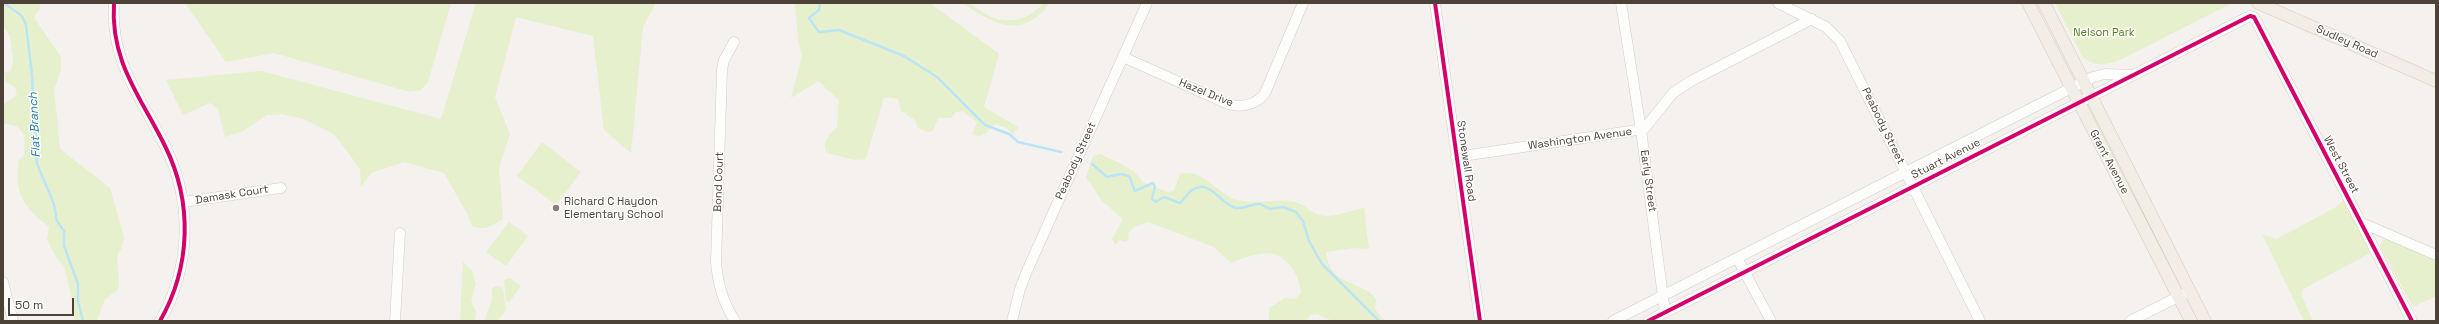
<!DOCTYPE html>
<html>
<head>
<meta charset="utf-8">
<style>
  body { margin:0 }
  #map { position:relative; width:2439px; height:324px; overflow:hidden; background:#f4f1ee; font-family:"Space Grotesk",sans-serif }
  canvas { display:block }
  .frame { position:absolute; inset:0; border:4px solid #4d4237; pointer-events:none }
  .scale { position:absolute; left:8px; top:298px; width:66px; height:18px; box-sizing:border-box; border:2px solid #4d4237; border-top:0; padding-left:5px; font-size:12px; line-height:14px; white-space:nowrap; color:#4d4237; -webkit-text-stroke:3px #fff; paint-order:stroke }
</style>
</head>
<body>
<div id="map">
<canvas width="2439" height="324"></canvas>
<div class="frame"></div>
<div class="scale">50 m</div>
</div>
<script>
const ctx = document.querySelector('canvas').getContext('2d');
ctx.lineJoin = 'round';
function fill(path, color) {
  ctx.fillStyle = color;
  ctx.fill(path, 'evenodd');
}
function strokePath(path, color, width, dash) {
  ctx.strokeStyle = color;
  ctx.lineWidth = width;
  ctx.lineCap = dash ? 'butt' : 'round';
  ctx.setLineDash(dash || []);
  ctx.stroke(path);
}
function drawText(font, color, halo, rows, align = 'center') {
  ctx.font = font + ' "Space Grotesk",sans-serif';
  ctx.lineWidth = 3;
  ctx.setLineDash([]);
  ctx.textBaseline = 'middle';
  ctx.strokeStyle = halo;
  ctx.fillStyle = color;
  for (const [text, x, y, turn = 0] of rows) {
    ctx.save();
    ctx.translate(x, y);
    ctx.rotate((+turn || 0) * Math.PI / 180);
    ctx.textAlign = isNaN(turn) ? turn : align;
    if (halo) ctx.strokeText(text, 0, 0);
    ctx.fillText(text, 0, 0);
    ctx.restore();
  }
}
const green = new Path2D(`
  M3 3H40V9L35 15V19L61 57V70L54 90 60 149 110 188 124 237 122 247 117 256 119 282 118 290 105 299 97 321H74V308L64 266 56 257 47 240 49 227C23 206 14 195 19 160L24 155C26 137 25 124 3 124V105L17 95 15 87 6 82 4 73 11 71 13 60 10 36 3 26Z
  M185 3H451L428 82 421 90 410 92 274 53 226 62Z
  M476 3H656L643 27 631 153 604 130 593 36 516 17 495 97 510 134 499 168 503 218C493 226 485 231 472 226L468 215 444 173 404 162 371 173 361 187 360 169 334 134 304 119 282 114 267 115 243 131 225 137 218 109 210 103 183 115 166 80 261 71 441 119Z
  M795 3H930L999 54 984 107 1018 127 1013 135 1007 128 995 124C988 131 983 140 972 134L977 122 963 111 956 112 951 118H938L933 131 927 132 918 128 915 120 901 111 898 99 884 97 866 159 855 160 827 153C821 140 830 135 837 127L839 100 818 81 791 98 802 55 798 39Z
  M963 3C974 3 978 10 987 15 1007 26 1030 20 1043 3H1050C1023 40 993 25 963 3Z
  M2055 3H2232L2122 59C2107 65 2095 68 2082 56Z
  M542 142 581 172 556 205 517 176Z
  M1100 154C1114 161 1136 168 1142 182L1167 192 1174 191 1180 174C1200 168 1217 192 1234 199 1253 206 1275 198 1295 202 1306 205 1312 215 1325 216 1336 217 1352 210 1364 208L1369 249 1355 248 1326 252C1329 287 1362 280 1376 299L1375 309 1385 321H1333L1316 314 1311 315 1305 321H1269V308L1285 298 1295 299 1301 293C1300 278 1290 258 1273 254 1261 251 1242 258 1231 263L1214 247 1148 222 1134 227 1128 233 1129 238 1126 242 1120 240 1115 245 1112 239 1123 219 1102 201 1086 177 1093 156Z
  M2345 199 2372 252 2303 289 2301 294 2313 321H2304L2262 234 2275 239 2281 237 2336 207Z
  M509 222 528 236 506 266 486 252Z
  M2386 238 2436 260V296L2413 307 2380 246 2383 239Z
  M463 262 472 271 476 284 471 301 476 312 475 321H460Z
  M510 278 521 286 509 302 506 301 504 280Z
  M496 286 503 288 506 310 497 321H486L485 318 492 300V288Z`);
const stream = new Path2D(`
  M4 3 22 16 26 25 32 75 37 164 54 204 57 221 64 231V246L78 284V301L83 321
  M820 3 819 10 809 18 819 32 839 30 904 56 937 77 985 125 1009 134 1018 142 1061 152
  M1092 164 1107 177 1121 174 1129 176 1135 191 1153 183 1155 187 1152 199 1156 202 1164 197 1180 203C1185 200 1186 194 1192 190 1209 179 1220 202 1233 207 1242 211 1251 203 1260 204L1270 209 1283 207 1296 212 1303 221 1309 241 1322 264 1379 321`);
const minor = new Path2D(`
  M114 3C110 62 141 97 165 146 193 202 191 267 160 321
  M1435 3 1480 321
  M1621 3 1641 130 1665 312
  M1778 3 1826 27 1840 41 1980 321
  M734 42 724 60 722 70 716 262C718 285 723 302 735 321
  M1123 57 1228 104C1242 108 1256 105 1265 93L1303 3
  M1456 157 1644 129 1673 93 1691 81 1812 19
  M184 202 281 188
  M2362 223 2436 255
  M1737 258 1771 321
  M3 282 13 321
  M395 321 400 233
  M1012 321 1020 289 1027 271 1147 3
  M1613 321 2093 77 2105 74 2132 75
  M1648 321 2250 16 2254 17 2412 321
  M2130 321 2184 294`);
const major = new Path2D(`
  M2028 3 2191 321
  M2044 3 2205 321
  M2258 3 2436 81`);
const cycleway = new Path2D(`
  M114 3C110 62 141 97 165 146 193 202 191 267 160 321
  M1435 3 1480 321
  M1648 321 2250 16 2254 17 2412 321`);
const markers = [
  [556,208,4,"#877f77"]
];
const parkNames = [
  ["Nelson Park",2104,33]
];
const streetNames = [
  ["Sudley Road",2347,42,24],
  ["Hazel Drive",1206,93,22],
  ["Peabody Street",1883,126,64],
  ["Washington Avenue",1580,139,-8],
  ["Stuart Avenue",1946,159,-27],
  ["Peabody Street",1076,161,-66],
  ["Stonewall Road",1466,161,82],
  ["Grant Avenue",2109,162,62],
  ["West Street",2341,165,62],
  ["Early Street",1648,181,82],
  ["Bond Court",719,182,-88],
  ["Damask Court",232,195,-9]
];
const poiNames = [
  ["Richard C Haydon",564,202],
  ["Elementary School",564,215]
];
const waterNames = [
  ["Flat Branch",35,125,-93]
];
fill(green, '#e6f0cc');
strokePath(stream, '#bbe5f6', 2.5);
strokePath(minor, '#d1cdca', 11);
strokePath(major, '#d8cbb9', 13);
strokePath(minor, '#fdfdfc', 10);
strokePath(major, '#f2ede6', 12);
strokePath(cycleway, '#d6006c', 4);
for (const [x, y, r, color] of markers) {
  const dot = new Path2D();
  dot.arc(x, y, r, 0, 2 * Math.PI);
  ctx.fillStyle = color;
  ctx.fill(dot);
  strokePath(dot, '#fff', 1.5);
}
drawText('11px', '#528121', '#fff', parkNames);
drawText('11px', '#4d4237', '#fff', streetNames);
drawText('11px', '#4d4237', '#fff', poiNames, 'left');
drawText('italic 12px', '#1f7ba3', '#fff', waterNames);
</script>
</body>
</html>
